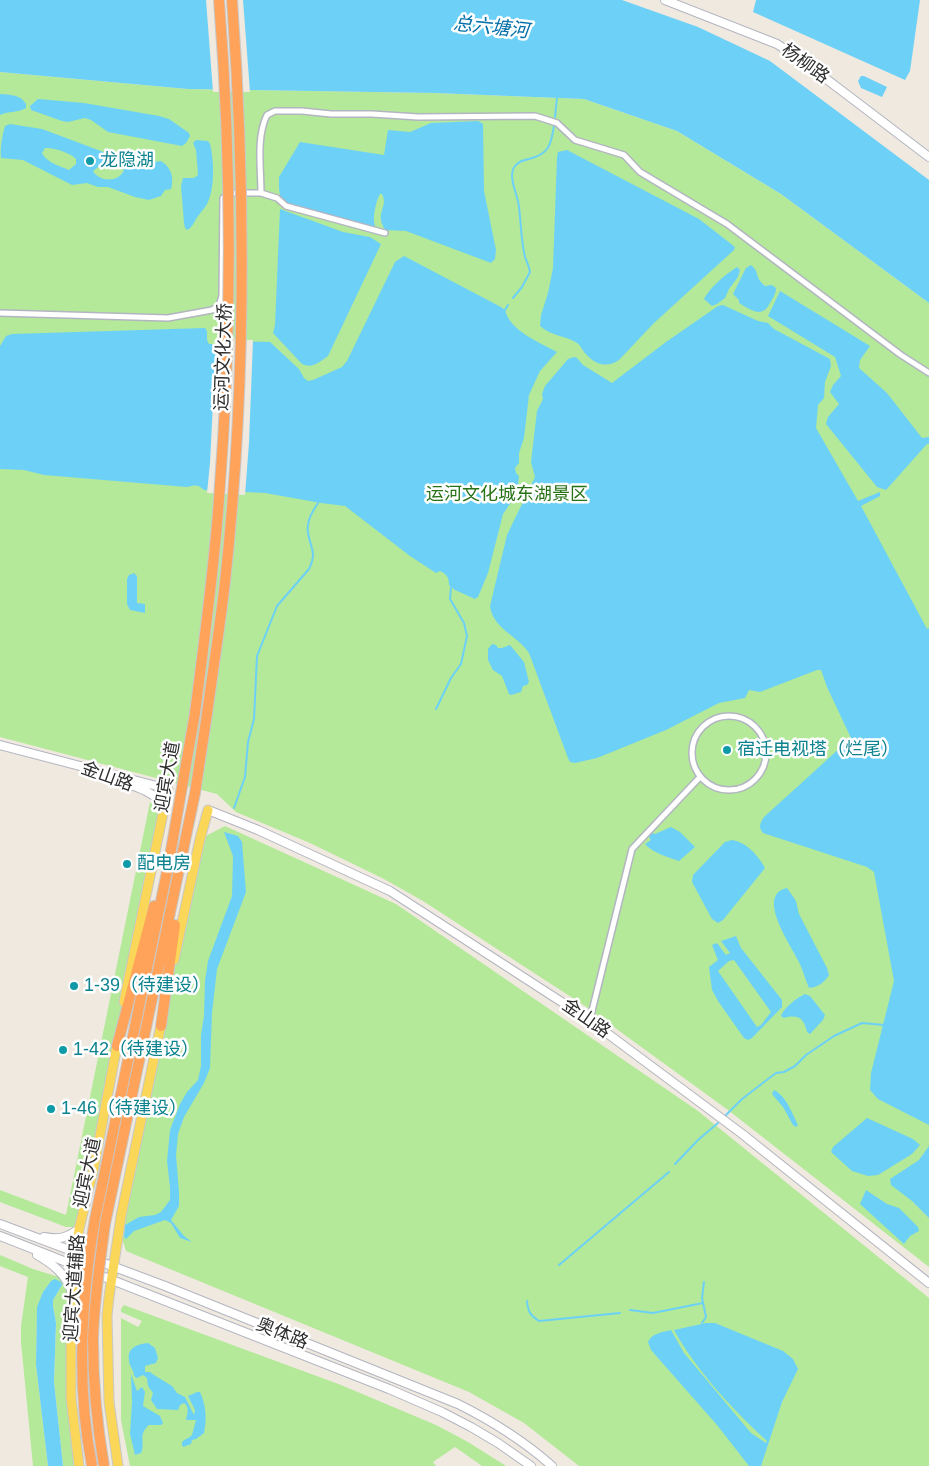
<!DOCTYPE html>
<html>
<head>
<meta charset="utf-8">
<style>
  body { margin:0 }
  canvas { display:block; background:#efe9df }
</style>
</head>
<body>
<canvas width="929" height="1466"></canvas>
<script>
const ctx = document.querySelector('canvas').getContext('2d');
ctx.lineJoin = 'round';
function fill(path, color) {
  ctx.fillStyle = color;
  ctx.fill(path, 'evenodd');
}
function strokePath(path, color, width, dash) {
  ctx.strokeStyle = color;
  ctx.lineWidth = width;
  ctx.lineCap = dash ? 'butt' : 'round';
  ctx.setLineDash(dash || []);
  ctx.stroke(path);
}
function drawText(font, color, halo, rows, align = 'center') {
  ctx.font = font + ' Helvetica,"Noto Sans SC",sans-serif';
  ctx.lineWidth = 5;
  ctx.setLineDash([]);
  ctx.textBaseline = 'middle';
  ctx.strokeStyle = halo;
  ctx.fillStyle = color;
  for (const [text, x, y, turn = 0] of rows) {
    ctx.save();
    ctx.translate(x, y);
    ctx.rotate((+turn || 0) * Math.PI / 180);
    ctx.textAlign = isNaN(turn) ? turn : align;
    if (halo) ctx.strokeText(text, 0, 0);
    ctx.fillText(text, 0, 0);
    ctx.restore();
  }
}
const green = new Path2D(`
  M0 72 188 89 435 93 584 99 677 131 781 194 929 303V1267L728 1110 585 1006 423 901 384 879 310 843 236 812 217 794 0 737Z
  M150 802 165 816 166 824 77 1220 74 1227H66L0 1202V1190L66 1215Z
  M225 826 396 904 698 1111 929 1298V1466H579L524 1423 469 1392 126 1251 117 1222 198 840Z
  M0 1255 33 1269 59 1277 65 1283 72 1299 71 1382 81 1466H63L54 1382 56 1323 53 1306V1300L62 1285 51 1281 43 1292 37 1316 36 1365 48 1466H33L21 1342V1326L28 1277 0 1266Z
  M124 1305 341 1385 436 1425 468 1442 506 1466H482L455 1447 433 1462 436 1466H130L121 1420V1318L138 1327 142 1321 121 1312V1309Z`);
const water = new Path2D(`
  M0 0H622L698 27 770 61 929 180V303L781 194 677 131 584 99 435 93 188 89 0 72Z
  M756 0H920L910 71 905 80 753 12Z
  M861 76H864L887 87 882 97 861 88 858 81Z
  M0 94C10 95 20 94 26 104V108C18 113 8 111 0 115Z
  M38 99 84 103 159 116 169 119 189 133 190 136 186 143 182 146 108 132 91 120 85 118 68 122 62 121 31 110 30 106Z
  M478 121 483 124 484 191 496 250 495 259 491 263 406 231 385 230C374 211 389 208 382 194H380C376 201 372 218 375 226L372 230 281 201 279 189V177L300 142 384 155 388 130 410 132 431 123Z
  M10 124 42 129 125 160 147 163 161 161C172 168 174 178 171 189L165 190 161 196 149 200 135 197 108 187H98L87 183 72 185 23 160 1 158C0 148 2 136 5 126ZM45 148C53 147 71 153 76 159V164L69 170C60 166 47 163 42 153ZM101 165 120 167 124 170C119 183 99 182 93 171Z
  M196 140 208 141 210 144C214 160 215 186 208 202 206 207 202 210 199 215 194 220 194 227 187 230L185 228 184 223 181 186 183 178H194L198 175 196 150 193 143Z
  M567 150 699 219 735 247 734 250 654 323 619 360C606 369 594 364 584 352 582 349 580 345 577 343 567 336 551 336 540 326L541 315 548 293 553 268 557 157 558 152Z
  M280 209 343 232 370 237 381 244 328 356C319 362 313 369 302 364L273 333 275 325Z
  M404 256 501 307 505 310C510 331 539 342 557 352L540 371 529 395 524 438 519 453V463L515 468 516 473 519 476 518 485 512 501 503 514 488 573 478 597 475 599 455 590 449 585C449 578 447 574 440 571L436 573 410 556 345 506 321 503 265 493 204 490C198 484 195 485 187 487L44 475 24 470 0 469V346L6 336 12 334 205 328 207 331V340L209 344H216L229 341 270 342 299 369 304 378 308 381 313 380 342 367 347 361 395 262Z
  M751 265 755 269C759 277 756 278 765 286L772 285 776 288C776 294 773 298 770 303 762 319 751 310 739 303V300L733 294 746 268Z
  M737 267 740 270 738 277 729 289 725 298 717 304 712 306 704 299C710 287 726 274 737 267Z
  M780 291 870 346 860 360 859 368 887 393 922 438 929 437V444H927L886 490 877 487 826 424 828 417 839 404 830 392 833 385 841 376 835 357 768 316Z
  M723 305 758 321 768 323 774 329 830 359 831 366 825 382 824 398 818 405 816 428 858 501 880 492V496L861 506 927 629 929 628V1125L878 1099 870 1090 871 1073 894 981 874 872 867 867 763 833C758 827 760 823 764 817L851 738 827 687 821 670H817L760 692 749 690 745 698 719 703 666 730 597 758 575 763 570 762 568 758 529 653C517 635 493 629 490 606L507 535 535 477 531 462 537 411 543 399 542 394 545 386 568 359 574 357 577 358 583 365 612 383 666 342 718 306Z
  M134 573 137 576V603L145 604V613L130 610 127 604V579L129 575Z
  M492 644 496 645 498 648H502L510 645 524 662 529 682 527 685 523 686 521 692 511 695 509 694 502 676 493 670 488 660V649Z
  M671 827 680 832 695 847 679 861C668 857 653 853 645 844L651 840 648 835 652 833 655 834Z
  M224 832 238 836 242 842 246 892 217 969 212 1013 210 1068 204 1083 184 1117 178 1134 176 1155 179 1192V1206L171 1220 184 1236 192 1242 180 1238 171 1223 165 1220 134 1231 126 1239 124 1237 125 1225 139 1217 155 1215 161 1212 170 1200V1187L167 1161 170 1130 180 1104 187 1092 198 1080 201 1066V1035L204 1016 205 981 208 961 232 896 233 856Z
  M732 840C746 842 758 855 765 868L723 920 718 923 712 919 692 882 693 875 725 842Z
  M787 888 796 901 799 914 827 968 829 975C824 983 818 987 809 988 805 979 803 970 799 962 791 945 755 895 787 888Z
  M736 936 741 948 782 1000V1007L752 1038 748 1040 744 1038 718 1001 712 990 709 967 718 960 712 945 717 943 726 955 730 953 721 941ZM734 960 771 1012 761 1025 757 1027 718 971 729 961Z
  M805 994 810 996 825 1015 823 1020 810 1034 807 1032C804 1018 798 1014 784 1018L781 1016C784 1007 797 998 805 994Z
  M774 1090C786 1096 792 1113 798 1125L796 1127 793 1125 783 1107 772 1094Z
  M867 1118 913 1139 920 1145 912 1154 878 1175 868 1176 852 1171 831 1152 833 1147Z
  M929 1146V1218L912 1201 891 1185 890 1179 919 1160Z
  M866 1190 887 1204 899 1208 918 1227 919 1231 910 1236 904 1244 860 1204Z
  M55 1279 61 1282 62 1285 53 1300V1306L56 1323 54 1382 63 1466H48L36 1365 37 1307 43 1292 51 1281Z
  M706 1323H715L783 1351 793 1359 798 1369 782 1402 761 1466H749L717 1425 651 1350 648 1342C652 1333 663 1332 671 1330L684 1353 751 1433 766 1443 767 1441C733 1410 696 1370 674 1330Z
  M148 1343 155 1348 158 1358 156 1363 145 1366V1372H150L154 1375 172 1386 177 1393 185 1397 194 1415 195 1410 188 1396 197 1392H200C206 1405 207 1419 204 1433L196 1439 192 1440 191 1444 183 1447C179 1439 188 1440 192 1435L196 1420H186C187 1414 190 1407 184 1403L180 1405 178 1410 157 1409 151 1400 153 1393 148 1386 147 1378 143 1375 137 1378 134 1376C134 1369 129 1367 129 1360 127 1348 137 1344 148 1343Z
  M131 1374 137 1391 142 1387 145 1392 143 1406 160 1416 163 1423 161 1425H149C137 1435 146 1443 141 1453L135 1455 130 1434 132 1402Z`);
const pier = new Path2D(`
  M206 0H243L250 92H213Z
  M222 336 229 339 253 340 249 443 245 495 207 493 210 463 216 341Z`);
const stream = new Path2D(`
  M555 117 557 97
  M513 298 522 287 530 272C529 266 527 262 525 257 521 241 521 223 519 207 518 195 507 176 515 166 519 161 524 160 529 159 549 154 551 145 554 126
  M505 310 508 305
  M436 709 451 678 461 664 467 636 464 623 450 599 451 587
  M234 808 245 777 248 742 254 719 257 656 277 606 309 569C317 552 311 550 308 533 306 522 312 512 318 503
  M726 1115 742 1099 768 1079 776 1073 784 1072 795 1066 806 1055 834 1036 862 1023 884 1025
  M675 1164 698 1140 718 1123
  M559 1265 669 1172
  M527 1301C528 1312 530 1315 539 1321L620 1313
  M630 1310 653 1313 703 1303
  M702 1323 706 1317 702 1298 704 1282`);
const street = new Path2D(`
  M385 233 286 206 277 198 261 193C261 168 256 137 267 115L275 111H302L331 114H372L418 117 535 116 557 123 575 140 624 155 640 172 727 224 901 355 929 373
  M0 313 168 318 212 310 219 306 222 296 223 198 230 193H261
  M692 753a37 37 0 1 1 74 0a37 37 0 1 1-74 0Z
  M588 1019 591 1015 632 849 700 777`);
const secondary = new Path2D(`
  M665 0 777 44 800 59 929 157
  M0 745 168 789
  M115 780C132 786 154 790 164 807
  M208 810 258 830 390 891 588 1019 741 1133 929 1283
  M0 1224 165 1286 458 1404C492 1421 524 1441 552 1466
  M0 1236 389 1389 442 1412 471 1427 498 1443 531 1466
  M44 1237C59 1240 66 1238 79 1229
  M37 1255C53 1264 67 1275 72 1293`);
const primary = new Path2D(`
  M174 960 200 839 208 810
  M124 1002 168 789
  M79 1466 71 1398V1344L73 1287 79 1229 94 1167 118 1040
  M118 1466 109 1402 107 1316 109 1297 121 1216 162 1020`);
const highway = new Path2D(`
  M161 1026 175 925
  M117 1046 154 906
  M95 1219 168 867 195 713
  M105 1224 195 793 207 714`);
const highwayBridge = new Path2D(`
  M195 713C204 642 214 571 219 499 232 333 232 166 219 0
  M207 714C213 670 220 626 225 582 246 389 246 194 232 0
  M92 1466C76 1385 81 1300 95 1219
  M104 1466C97 1425 93 1381 93 1339 94 1300 100 1262 105 1224`);
const markers = [
  [90,161,5,"#0f9aa8"],
  [727,750,5,"#0f9aa8"],
  [127,864,5,"#0f9aa8"],
  [74,986,5,"#0f9aa8"],
  [63,1050,5,"#0f9aa8"],
  [51,1109,5,"#0f9aa8"]
];
const streetNames = [
  ["杨柳路",805,64,36],
  ["运河文化大桥",224,357,-88],
  ["金山路",107,777,20],
  ["迎宾大道",168,777,-80],
  ["金山路",586,1019,35],
  ["迎宾大道",88,1173,-78],
  ["迎宾大道辅路",75,1288,-86],
  ["奥体路",282,1334,22]
];
const cultureNames = [
  ["龙隐湖",100,161],
  ["宿迁电视塔（烂尾）",737,750],
  ["配电房",137,864],
  ["1-39（待建设）",84,986],
  ["1-42（待建设）",73,1050],
  ["1-46（待建设）",61,1109]
];
const parkNames = [
  ["运河文化城东湖景区",507,495]
];
const waterNames = [
  ["总六塘河",491,28,6]
];
fill(green, '#b3e999');
fill(water, '#6dd1f7');
fill(pier, '#efe9df');
strokePath(stream, '#6dd1f7', 2);
strokePath(street, '#b3b5c1', 8);
strokePath(secondary, '#b3b5c1', 10);
strokePath(primary, '#c8c8c8', 11);
strokePath(highway, '#c8c8c8', 12);
strokePath(street, '#fff', 5);
strokePath(secondary, '#fff', 8);
strokePath(primary, '#fad659', 9);
strokePath(highway, '#ffa35b', 10);
strokePath(highwayBridge, '#c8c8c8', 12, []);
strokePath(highwayBridge, '#ffa35b', 10);
for (const [x, y, r, color] of markers) {
  const dot = new Path2D();
  dot.arc(x, y, r, 0, 2 * Math.PI);
  ctx.fillStyle = color;
  ctx.fill(dot);
  strokePath(dot, '#fff', 2);
}
drawText('18px', '#2d2d2d', '#fff', streetNames);
drawText('18px', '#0d838f', '#fff', cultureNames, 'left');
drawText('18px', '#287216', '#fff', parkNames);
drawText('italic 19px', '#0470aa', '#fff', waterNames);
</script>
</body>
</html>
